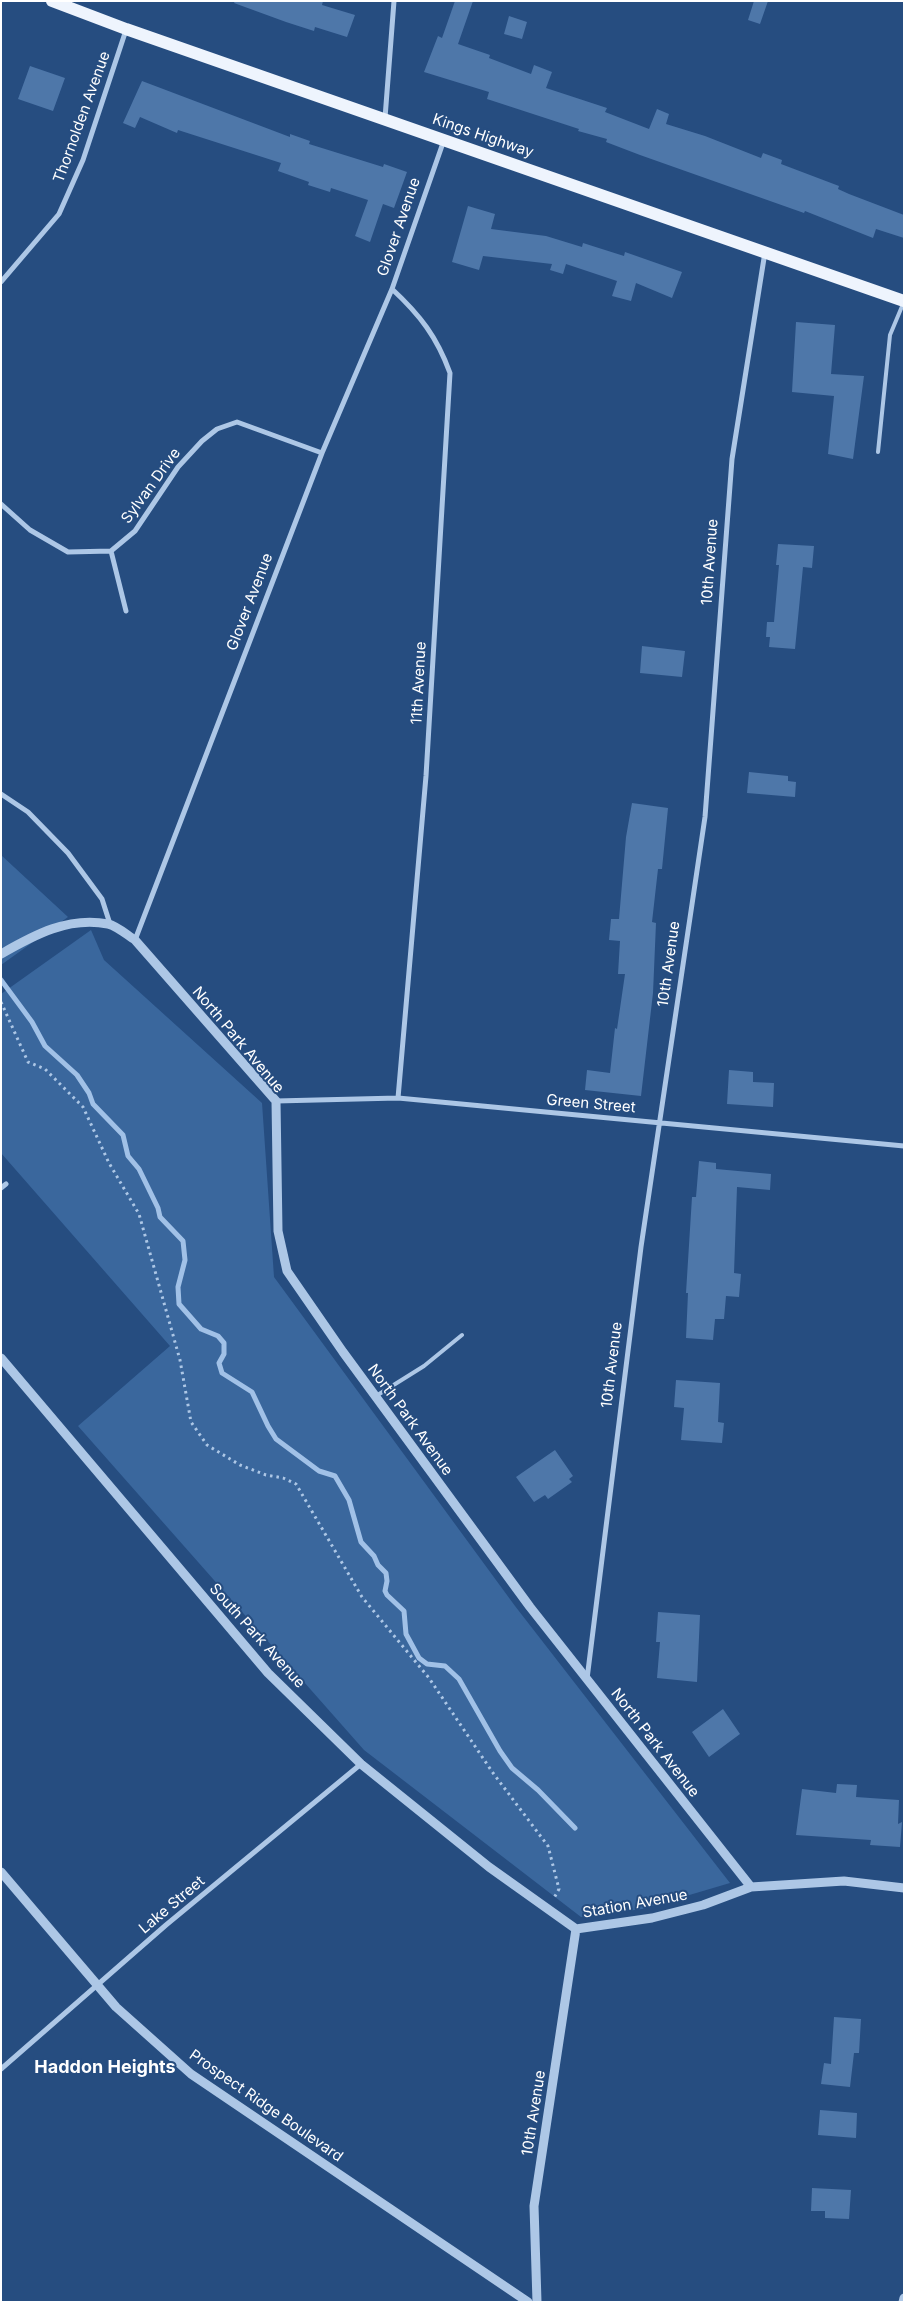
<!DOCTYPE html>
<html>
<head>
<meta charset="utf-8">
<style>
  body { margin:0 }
  #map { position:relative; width:905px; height:2303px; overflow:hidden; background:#264d80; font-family:Inter,sans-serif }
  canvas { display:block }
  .frame { position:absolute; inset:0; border:2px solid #fff; pointer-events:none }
</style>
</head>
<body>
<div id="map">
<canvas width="905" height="2303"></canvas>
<div class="frame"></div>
</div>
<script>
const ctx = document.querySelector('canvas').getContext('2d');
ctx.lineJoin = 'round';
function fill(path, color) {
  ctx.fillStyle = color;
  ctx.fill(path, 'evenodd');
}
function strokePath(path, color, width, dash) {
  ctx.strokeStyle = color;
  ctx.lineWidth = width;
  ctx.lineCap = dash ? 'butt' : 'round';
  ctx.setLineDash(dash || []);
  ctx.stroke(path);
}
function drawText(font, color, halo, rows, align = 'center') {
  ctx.font = font + ' Inter,sans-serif';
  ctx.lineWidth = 4;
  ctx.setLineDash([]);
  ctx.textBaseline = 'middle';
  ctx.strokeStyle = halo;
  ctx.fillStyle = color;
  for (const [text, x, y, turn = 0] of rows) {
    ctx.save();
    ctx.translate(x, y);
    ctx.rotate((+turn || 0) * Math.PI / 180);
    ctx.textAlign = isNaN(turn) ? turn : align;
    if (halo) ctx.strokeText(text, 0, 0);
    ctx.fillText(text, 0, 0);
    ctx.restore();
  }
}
const green = new Path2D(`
  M1 855 68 917 1 965Z
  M91 930 104 960 262 1103 274 1277 515 1606 730 1883 642 1909 581 1917 364 1750 78 1426 170 1346 1 1153V994Z`);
const stream = new Path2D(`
  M1 980 32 1022 45 1046 77 1075 89 1093 93 1104 123 1135 128 1156 139 1169 158 1208 160 1217 183 1241 185 1260 178 1287 179 1304 201 1329 218 1336 224 1343V1354L219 1363 222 1373 252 1392 268 1426 276 1439 319 1471 335 1476 349 1500 361 1542 374 1556 378 1565 386 1573 387 1581 385 1591 387 1595 404 1611 406 1634 419 1658 427 1664 445 1666 459 1679 500 1751 512 1768 538 1790 575 1828`);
const building = new Path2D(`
  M235 1H323L322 5 355 15 347 37 315 27 314 31 286 22 234 3Z
  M455 1H473L458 44 490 55 489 58 531 74 534 65 552 72 546 88 607 108 605 112 649 129 657 109 669 114 666 124 705 136 761 158 763 153 782 160 781 164 839 186 838 189 849 194 904 215V238L876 229 873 238 805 211 804 213 640 155 606 142 607 139 578 131 579 129 487 99 489 92 424 72 438 36 442 38Z
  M754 1H768L760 24 748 20Z
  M509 16 527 22 522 39 504 34Z
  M30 66 65 78 53 111 18 99Z
  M142 81 290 137V134L310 141 309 144 383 167 384 164 407 172 394 208 383 204 370 242 355 236 368 200 331 188 330 192 308 185 309 182 278 171 281 163 178 130 177 133 140 117 135 128 123 123Z
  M468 206 495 214 491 229 546 236 582 247 583 243 624 256 625 252 682 272 672 298 636 283 631 301 612 296 617 281 566 264 563 274 550 270 552 264 483 256 479 270 452 262Z
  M796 322 835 325 831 374 864 376 853 459 828 454 834 396 792 392Z
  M778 544 814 546 812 568 803 567 795 649 769 647 770 637H766L767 622H774L779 565H776Z
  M642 646 685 651 682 677 640 673Z
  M749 772 788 776V781L796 782 795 797 747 793Z
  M632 803 668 808 662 869H658L652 922 656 923 653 993 641 1096 585 1090 587 1070 610 1073 615 1028 617 1029 625 974H618L620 941 609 940 611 919H619L626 837Z
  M729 1070 753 1072V1082L774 1083 773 1107 727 1104Z
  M699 1161 716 1163V1169L771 1174 770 1190 737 1187 734 1273 741 1274 739 1297 726 1296 724 1319H715L713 1340 686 1338 688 1293H686L692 1197H696Z
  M676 1380 720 1383 718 1422 724 1423 722 1443 681 1440 684 1408 674 1407Z
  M555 1450 573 1476 569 1479 572 1482 548 1499 545 1495 534 1502 516 1477Z
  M658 1612 700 1615 697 1682 657 1678 660 1642H656Z
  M723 1709 740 1734 709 1757 692 1732Z
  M837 1784 857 1785 856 1797 899 1800 898 1824 902 1822 900 1847 870 1845 871 1840 796 1835 802 1789 836 1793Z
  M834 2017 861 2019 859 2053H854L850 2087 821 2084 824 2063 831 2064Z
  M820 2110 857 2113 856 2138 818 2135Z
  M812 2188 851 2190 849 2219 825 2218V2211H811Z`);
const path = new Path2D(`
  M1 1002 28 1062 45 1069 83 1107 109 1163 139 1214 180 1360 191 1422 207 1445 240 1465 266 1475 283 1478 296 1484 362 1597 429 1678 493 1773 548 1846 559 1889 554 1898`);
const service = new Path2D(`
  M878 452 890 335 903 304
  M376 1396 424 1366 462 1335`);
const minor = new Path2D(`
  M385 118 394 1
  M1 282 59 214 83 160 126 30
  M392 289C420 315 437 337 450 373L426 776 398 1098
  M1 504 30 530 68 552 111 551 135 531 178 467 202 441 217 429 237 422 322 453
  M111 551 126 611
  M1 794 28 812 68 853 102 899 110 924
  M135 940 322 453 392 289 444 140
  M276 1101 398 1098 904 1146
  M1 1188 6 1184
  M587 1679 641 1247 705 817 732 459 765 252
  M1 2069 166 1925 361 1764`);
const tertiary = new Path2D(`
  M1 954C34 935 69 916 108 924 117 926 127 935 135 940L276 1101 278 1231 287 1271 343 1352 530 1607 751 1887
  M1 1358 268 1673 361 1764 489 1867 576 1929
  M1 1872 116 2007 191 2074 528 2302
  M576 1929 652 1918 703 1905 751 1887 844 1881 904 1888
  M537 2302 534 2206 576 1929
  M903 2302 904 2298`);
const primary = new Path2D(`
  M52 1 126 29 904 301`);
const streetNames = [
  ["Thornolden Avenue",82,117,-70],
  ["Kings Highway",483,136,19],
  ["Glover Avenue",399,227,-71],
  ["Sylvan Drive",151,486,-54],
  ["10th Avenue",710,562,-86],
  ["Glover Avenue",250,602,-69],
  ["11th Avenue",419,683,-87],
  ["10th Avenue",669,964,-82],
  ["North Park Avenue",238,1040,50],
  ["Green Street",591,1104,5],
  ["10th Avenue",612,1365,-83],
  ["North Park Avenue",410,1420,54],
  ["South Park Avenue",257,1636,48],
  ["North Park Avenue",655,1743,52],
  ["Station Avenue",635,1904,-10],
  ["Lake Street",172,1905,-40],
  ["Prospect Ridge Boulevard",266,2106,35],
  ["10th Avenue",534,2113,-81]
];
const quarterNames = [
  ["Haddon Heights",105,2068]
];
fill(green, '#3a679d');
strokePath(stream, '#a1c1e7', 5);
fill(building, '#4e77a9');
strokePath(path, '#adc7e6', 3, [2.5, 4]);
strokePath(service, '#adc7e6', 4);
strokePath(minor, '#adc7e6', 5);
strokePath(tertiary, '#adc7e6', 9);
strokePath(primary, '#eef4fd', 12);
drawText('15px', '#fff', '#264d80', streetNames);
drawText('bold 18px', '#fff', '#264d80', quarterNames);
</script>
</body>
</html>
